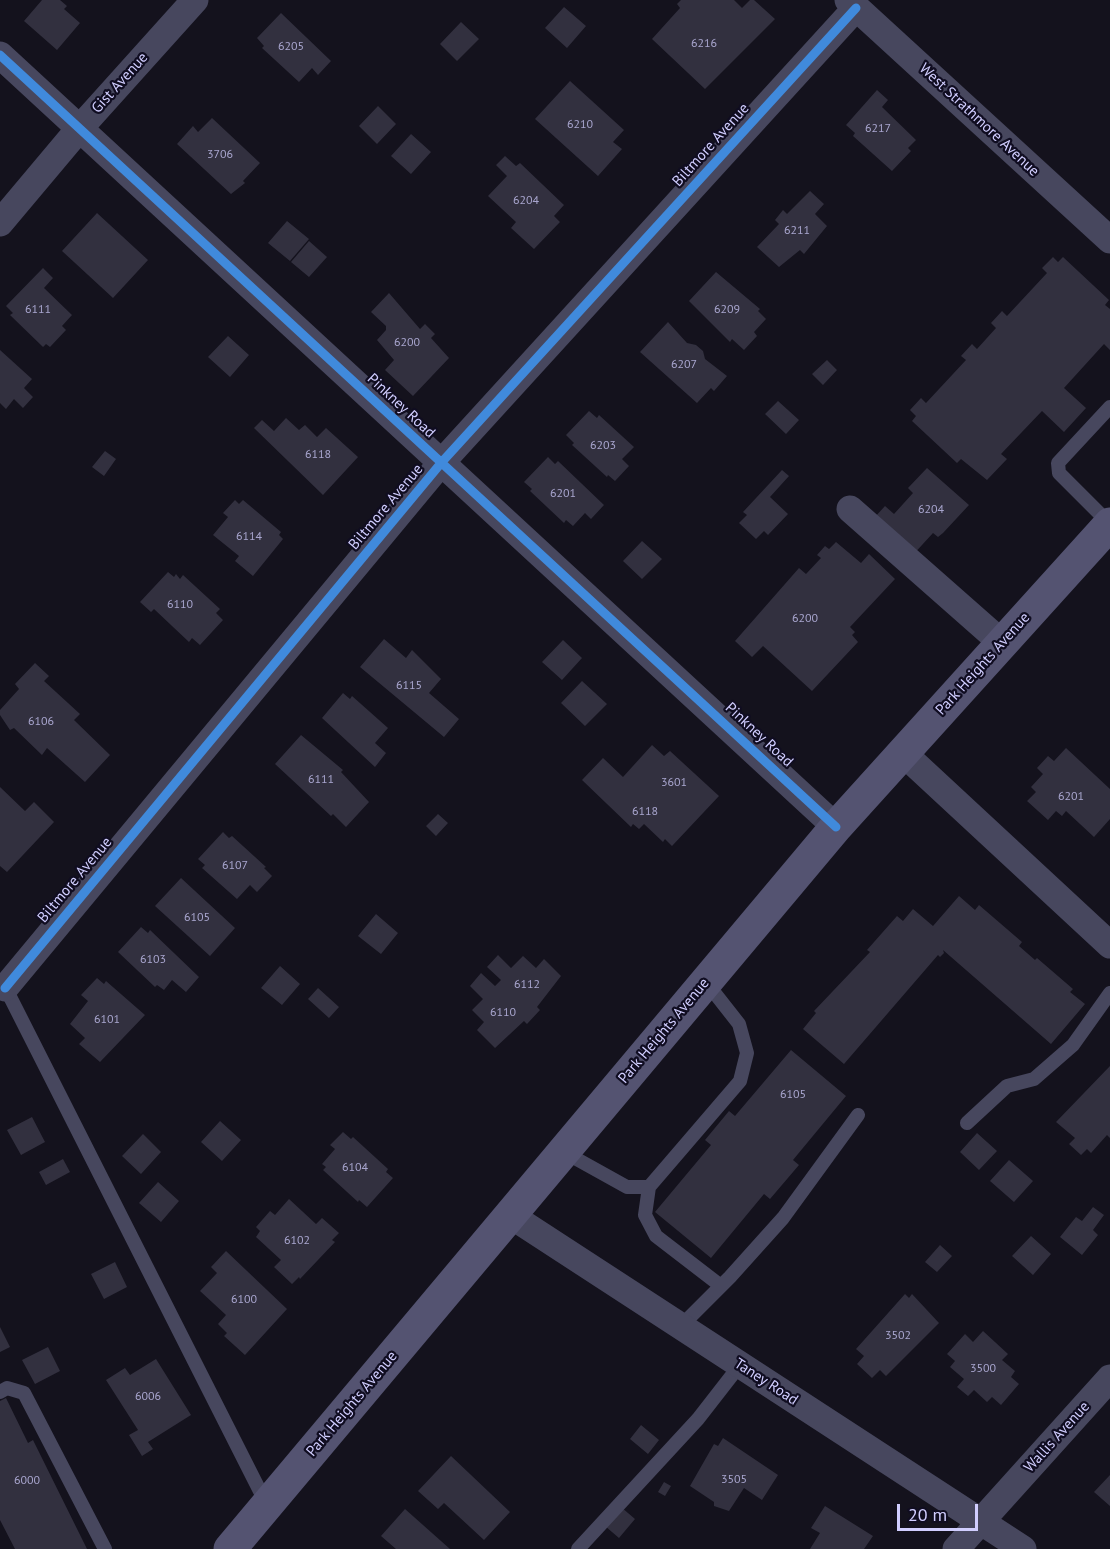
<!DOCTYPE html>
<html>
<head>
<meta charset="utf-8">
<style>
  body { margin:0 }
  #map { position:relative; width:1110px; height:1549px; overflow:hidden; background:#14121d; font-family:"PT Sans",sans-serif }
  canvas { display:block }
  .scale { position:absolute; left:897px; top:1504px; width:81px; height:27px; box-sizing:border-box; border:3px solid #d1ceff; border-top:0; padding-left:8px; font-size:18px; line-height:21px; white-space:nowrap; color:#d1ceff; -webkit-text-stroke:4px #100d21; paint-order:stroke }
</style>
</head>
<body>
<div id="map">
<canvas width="1110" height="1549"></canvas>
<div class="scale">20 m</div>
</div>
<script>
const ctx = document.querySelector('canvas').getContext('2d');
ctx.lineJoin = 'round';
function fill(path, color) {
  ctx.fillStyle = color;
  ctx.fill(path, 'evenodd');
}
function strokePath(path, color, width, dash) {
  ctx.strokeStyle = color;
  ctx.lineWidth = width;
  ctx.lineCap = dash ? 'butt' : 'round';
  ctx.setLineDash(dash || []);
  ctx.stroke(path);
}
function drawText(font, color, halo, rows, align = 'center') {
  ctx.font = font + ' "PT Sans",sans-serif';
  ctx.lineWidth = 4.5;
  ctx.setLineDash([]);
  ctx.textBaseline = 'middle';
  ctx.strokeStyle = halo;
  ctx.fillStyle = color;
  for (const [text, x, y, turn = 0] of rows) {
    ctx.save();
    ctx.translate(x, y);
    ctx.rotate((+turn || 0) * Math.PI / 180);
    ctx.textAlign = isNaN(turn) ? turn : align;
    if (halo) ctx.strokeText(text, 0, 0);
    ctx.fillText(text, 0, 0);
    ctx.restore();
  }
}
const building = new Path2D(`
  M42 0H60L67 6 64 9 80 23 57 50 24 21Z
  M681 0H734L742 8 750 0H754L775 19 705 89 652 39 680 8 677 4Z
  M564 7 586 26 567 48 545 28Z
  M281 13 331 61 318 75 312 68 299 82 262 48 264 46 257 38Z
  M461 22 479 39 457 61 440 44Z
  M570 81 624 130 613 142 622 149 598 176 535 119Z
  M877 90 888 100 882 107 916 140 908 148 911 151 892 171 853 136 855 133 846 125Z
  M378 106 396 124 377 144 359 126Z
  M212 118 260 163 243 181 245 183 231 194 177 144 193 126 198 132Z
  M411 134 431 152 411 174 391 156Z
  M505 156 516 166 520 163 564 205 554 216 560 222 534 249 511 228 516 222 488 196 507 176 496 165Z
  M810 191 824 204 815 214 827 226 804 254 800 250 779 267 757 247 779 224 775 220 783 210 787 214Z
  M97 213 148 260 113 298 62 251Z
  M287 221 309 239 290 261 268 243Z
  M309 241 327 257 309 277 291 262Z
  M1053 257 1058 262 1063 257 1109 300 1105 305 1110 309V350L1104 344 1064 388 1086 408 1064 432 1042 411 1001 454 1007 459 987 480 961 459 957 463 912 421 916 416 910 410 921 398 926 403 966 360 961 356 972 344 977 349 996 328 991 323 1002 311 1007 316 1047 273 1042 268Z
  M43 268 53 278 44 288 72 315 62 326 66 330 50 347 46 344 43 347 10 315 13 313 6 306Z
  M716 272 760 309 758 311 766 319 754 332 757 336 744 350 732 339 730 342 689 301Z
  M389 293 420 329 425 324 435 334 431 338 449 358 413 396 385 370 394 360 377 340 386 330V326L371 312Z
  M668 322 687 343 696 345 703 351 705 359 727 376 714 391 711 388 697 403 640 352Z
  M228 336 249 355 230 377 208 357Z
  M0 350 32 379 24 388 33 397 23 408 14 399 6 409 0 403Z
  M827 360 837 370 823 385 812 374Z
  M778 401 799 420 786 434 765 414Z
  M589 411 597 418 599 415 634 447 622 459 629 466 615 481 608 475 607 477 572 445 574 443 566 435Z
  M286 418 299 430 305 425 317 437 326 428 358 457 323 495 254 428 262 420 274 431Z
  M105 451 116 459 104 476 92 467Z
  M548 457 555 464 558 461 604 505 591 519 585 513 573 526 566 520 564 523 530 491 532 489 524 482Z
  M927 468 969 505 943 533 938 537 933 533 911 557 874 518 885 506 894 514 913 493 908 488Z
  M782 470 789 476 770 497 788 514 768 535 764 531 756 539 739 523 747 515 743 512Z
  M235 500 239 504 243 500 281 532 279 535 283 539 253 576 235 561 239 556 213 535 228 517 223 513Z
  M642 541 662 559 642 579 623 561Z
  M836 542 861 563 869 554 895 579 850 627 855 632 852 635 858 642 812 691 763 646 752 657 735 641 799 568 806 574 821 558 817 555 825 546 829 549Z
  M168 572 174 577 176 574 180 579 183 575 220 609 216 613 223 620 200 645 192 638 189 642 154 609 151 612 140 602Z
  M384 639 406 658 412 650 441 679 429 693 459 719 444 737 360 667Z
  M563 640 582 658 562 680 542 662Z
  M35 663 49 676 44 681 80 714 74 720 110 755 85 782 47 748 42 755 14 728 10 730 0 715V710L19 689 15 684Z
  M582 681 607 704 585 726 561 703Z
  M343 693 350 699 352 696 388 728 375 743 386 753 375 767 322 718Z
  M301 735 343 770 341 772 369 802 346 827 333 814 331 816 275 764Z
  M652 745 664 756 670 751 719 796 672 846 665 839 663 842 644 824 639 829 633 824 631 827 582 780 603 758 623 777Z
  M1066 748 1110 789V819L1094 837 1066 811 1062 816 1056 811 1048 820 1027 801 1036 792 1031 787 1043 774 1037 768 1048 756 1054 761Z
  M0 787 25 811 34 802 54 822 7 872 0 866Z
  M438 814 448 823 436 836 426 826Z
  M223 832 229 838 232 836 266 867 264 868 272 876 257 892 250 885 237 899 202 868 205 865 198 859Z
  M181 878 235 928 210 956 155 906Z
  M959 896 975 910 979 905 1022 942 1019 946 1035 960 1037 958 1073 989 1070 992 1085 1004 1051 1044 943 950 944 953 940 957 938 955 844 1064 803 1029 816 1013 814 1011 870 952 867 950 897 916 903 921 913 909 933 926Z
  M376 914 398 933 381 954 358 936Z
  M141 927 148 933 150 930 199 977 186 992 172 980 164 990 157 985 155 987 118 952Z
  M498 955 511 968 523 956 536 968 544 959 561 976 537 1007 540 1010 527 1024 524 1021 495 1048 477 1030 484 1022 472 1010 483 999 470 986 481 973 495 986 501 980 487 967Z
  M280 966 300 984 282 1005 261 988Z
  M97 978 104 984 106 981 145 1015 100 1062 79 1044 85 1038 70 1024 88 1001 81 995Z
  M318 988 339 1007 329 1018 308 999Z
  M791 1050 846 1096 793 1160 799 1165 770 1199 764 1194 711 1258 655 1212 711 1145 705 1140 729 1111 735 1116Z
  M1110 1066V1138L1107 1135 1091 1153 1087 1149 1081 1155 1069 1144 1075 1138 1056 1122Z
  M32 1117 45 1142 21 1155 7 1130Z
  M220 1121 241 1140 222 1161 201 1142Z
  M343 1132 351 1139 353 1137 388 1169 386 1172 393 1178 367 1207 359 1200 358 1202 323 1170 326 1167 322 1164 335 1149 330 1145Z
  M977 1133 997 1151 979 1170 960 1152Z
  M143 1134 161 1152 141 1174 122 1156Z
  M63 1159 70 1172 46 1185 39 1172Z
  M1009 1160 1033 1181 1014 1202 990 1181Z
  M158 1182 179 1201 161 1222 139 1203Z
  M289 1199 316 1224 322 1218 339 1233 332 1240 335 1242 300 1279 299 1277 292 1284 274 1267 281 1260 256 1237 260 1231 256 1227 270 1211 275 1215Z
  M1093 1207 1104 1215 1093 1230 1098 1235 1082 1255 1060 1237 1076 1217 1082 1221Z
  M1031 1236 1051 1254 1033 1275 1012 1256Z
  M940 1245 952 1256 937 1272 925 1262Z
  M226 1251 287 1309 245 1355 224 1336 227 1333 218 1324 226 1315 200 1291 217 1273 211 1267Z
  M115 1262 127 1287 104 1299 91 1274Z
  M905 1294 909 1298 912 1294 939 1323 886 1376 880 1370 872 1378 857 1364 864 1356 856 1349Z
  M0 1327 10 1347 0 1352Z
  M983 1331 1008 1354 1002 1360 1015 1371 1011 1377 1019 1384 1001 1405 992 1397 987 1402 974 1390 968 1396 957 1387 964 1379 950 1367 955 1361 947 1354 965 1334 973 1342Z
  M48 1347 60 1371 35 1384 22 1360Z
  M156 1359 191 1415 148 1442 153 1449 142 1456 129 1435 138 1430 106 1380 125 1368 130 1375Z
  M6 1398 28 1443 33 1440 87 1549H15L0 1520V1401Z
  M641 1425 659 1440 648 1454 630 1439Z
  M723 1438 778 1475 762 1500 744 1488 729 1511 714 1506V1502L690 1486 714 1444 718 1446Z
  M451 1456 510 1512 484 1540 444 1503 438 1509 418 1491Z
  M1110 1475V1506L1094 1492Z
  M664 1482 671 1486 665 1496 658 1492Z
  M825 1506 873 1536 864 1549H810L820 1533 811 1528Z
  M621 1507 635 1519 619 1538 605 1526Z
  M405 1509 450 1549H396L381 1536Z`);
const service = new Path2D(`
  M1110 407 1058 463 1059 473 1110 524
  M706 982 739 1024 747 1053 740 1081 649 1187 645 1215 656 1236 721 1286
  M4 985 267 1505
  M967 1123 1007 1086 1034 1079 1073 1045 1110 993
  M564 1152 627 1187H649
  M681 1326 730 1277 783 1218 858 1115
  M0 1392 7 1388 24 1393 105 1549
  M578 1549 698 1419 740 1365`);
const minor = new Path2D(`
  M848 0 1110 240
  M0 55 836 827
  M0 223 79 129 195 0
  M850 509 1002 643
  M903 753 1110 945
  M5 988 441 463 856 8
  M510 1215 1023 1549
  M956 1549 1110 1378`);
const secondary = new Path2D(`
  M230 1549 836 827 1110 524`);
const cycleway = new Path2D(`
  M0 55 836 827
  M5 988 441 463 856 8`);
const numberNames = [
  ["6216",704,44],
  ["6205",291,47],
  ["6210",580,125],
  ["6217",878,129],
  ["3706",220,155],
  ["6204",526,201],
  ["6211",797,231],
  ["6111",38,310],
  ["6209",727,310],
  ["6200",407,343],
  ["6207",684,365],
  ["6203",603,446],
  ["6118",318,455],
  ["6201",563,494],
  ["6204",931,510],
  ["6114",249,537],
  ["6110",180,605],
  ["6200",805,619],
  ["6115",409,686],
  ["6106",41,722],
  ["6111",321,780],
  ["3601",674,783],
  ["6201",1071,797],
  ["6118",645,812],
  ["6107",235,866],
  ["6105",197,918],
  ["6103",153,960],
  ["6112",527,985],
  ["6110",503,1013],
  ["6101",107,1020],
  ["6105",793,1095],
  ["6104",355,1168],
  ["6102",297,1241],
  ["6100",244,1300],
  ["3502",898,1336],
  ["3500",983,1369],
  ["6006",148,1397],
  ["3505",734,1480],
  ["6000",27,1481]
];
const streetNames = [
  ["Gist Avenue",120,83,-48],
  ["West Strathmore Avenue",979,120,43],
  ["Biltmore Avenue",711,145,-48],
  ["Pinkney Road",401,406,43],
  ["Biltmore Avenue",386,507,-50],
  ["Park Heights Avenue",983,664,-48],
  ["Pinkney Road",759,735,43],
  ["Biltmore Avenue",75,880,-50],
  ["Park Heights Avenue",664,1031,-50],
  ["Taney Road",766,1382,33],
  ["Park Heights Avenue",352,1404,-50],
  ["Wallis Avenue",1057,1437,-48]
];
fill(building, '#32303f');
strokePath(service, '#47475e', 14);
strokePath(minor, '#47475e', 27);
strokePath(secondary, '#545371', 33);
strokePath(cycleway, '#408adc', 9);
drawText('12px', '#a9a6cf', null, numberNames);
drawText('15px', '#d1ceff', '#100d21', streetNames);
</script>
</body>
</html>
